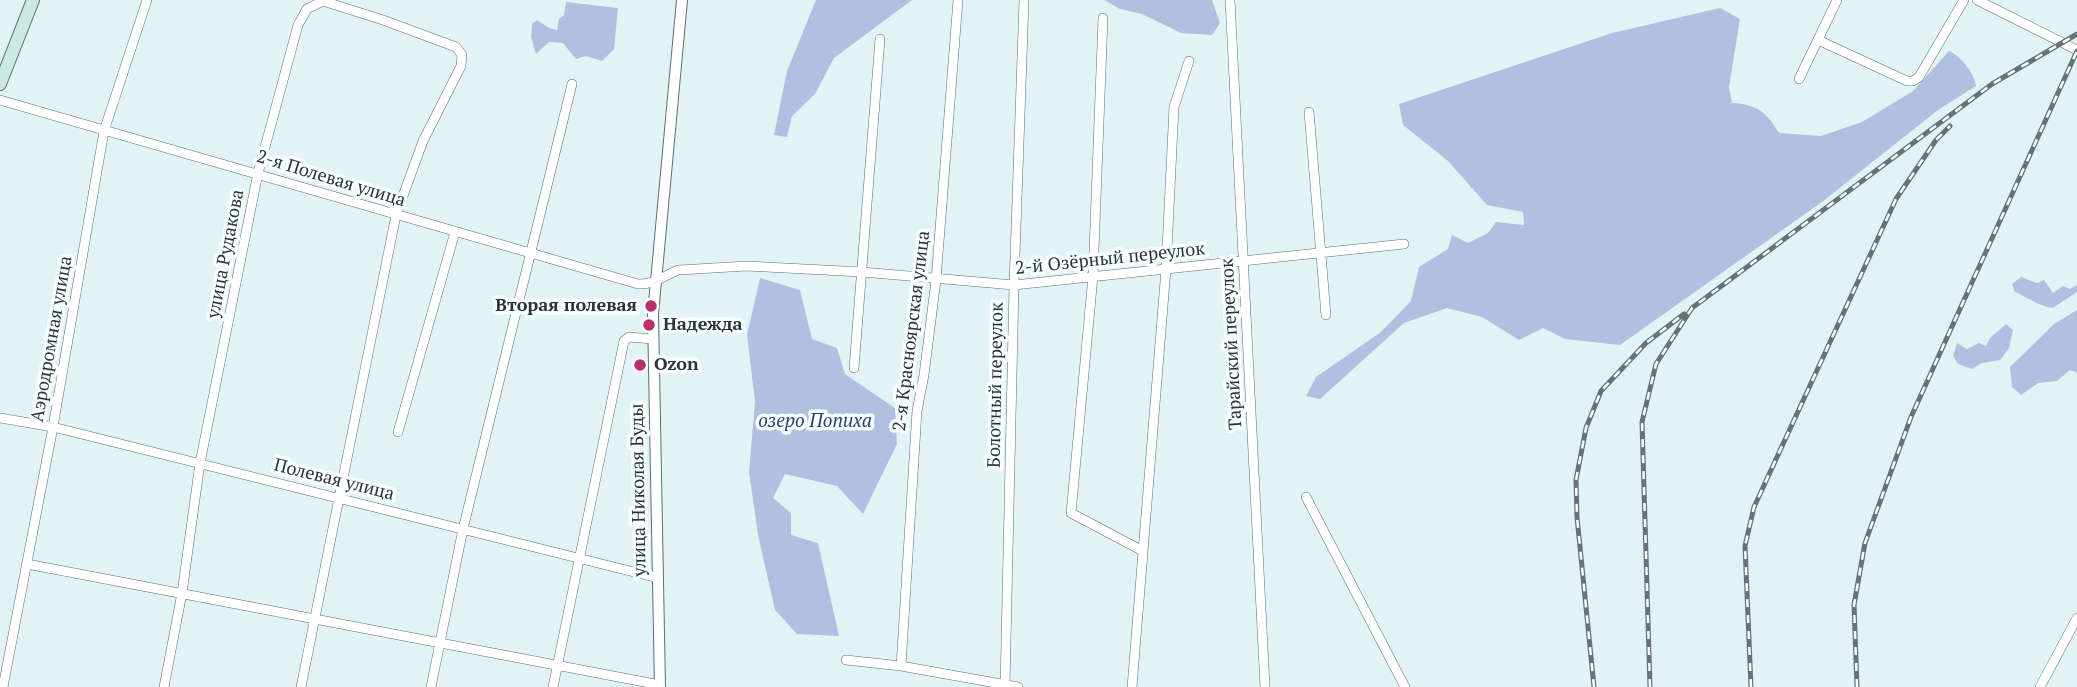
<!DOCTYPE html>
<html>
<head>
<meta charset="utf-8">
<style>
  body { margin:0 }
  canvas { display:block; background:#e2f3f5 }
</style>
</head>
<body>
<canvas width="2077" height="687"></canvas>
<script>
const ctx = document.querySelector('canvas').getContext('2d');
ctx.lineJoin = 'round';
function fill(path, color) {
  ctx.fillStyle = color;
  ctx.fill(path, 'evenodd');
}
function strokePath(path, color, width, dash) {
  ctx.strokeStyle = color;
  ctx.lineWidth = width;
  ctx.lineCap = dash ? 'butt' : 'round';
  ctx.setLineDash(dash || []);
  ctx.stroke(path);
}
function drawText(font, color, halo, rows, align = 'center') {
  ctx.font = font + ' "PT Serif",serif';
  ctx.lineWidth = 7;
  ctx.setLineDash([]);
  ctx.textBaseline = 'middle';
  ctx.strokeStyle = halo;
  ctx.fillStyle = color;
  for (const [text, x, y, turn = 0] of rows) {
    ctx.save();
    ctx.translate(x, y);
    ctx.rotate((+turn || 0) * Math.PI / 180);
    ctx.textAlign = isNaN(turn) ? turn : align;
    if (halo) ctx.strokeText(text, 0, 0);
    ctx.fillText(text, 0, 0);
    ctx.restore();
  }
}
const water = new Path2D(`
  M816 0H912L834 58 815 94 792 116 787 137 774 135 787 71Z
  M1104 0H1212L1220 23 1212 35 1181 33 1142 14 1120 9Z
  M566 2 618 8 614 49 602 61 586 56 576 59 563 43 549 42 536 54 531 37 532 24 537 20 549 28 557 30 559 19 564 15Z
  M1720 8 1740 19 1729 87 1732 103C1756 104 1767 112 1779 133L1821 136 1862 122 1913 91 1949 51C1960 55 1975 74 1976 86L1938 110 1822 202 1620 345 1565 339 1543 328 1519 340 1482 317 1447 308 1404 323 1320 399 1306 396 1316 377 1381 332 1411 301 1419 267 1448 249 1452 235 1468 243 1488 233 1496 222 1524 225 1523 212 1487 205 1448 161 1403 125 1399 104 1612 33Z
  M2021 277 2037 283 2044 280 2053 293 2063 286 2070 289 2077 285V292L2053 308C2038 306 2029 298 2015 292L2012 284Z
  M760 278 800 290 812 339 837 348 845 374 895 408 897 444 863 514 837 486 785 474 773 498 791 513V535L818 543 839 636 797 634 775 610 758 535 749 472 755 402 747 335Z
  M2077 310V373L2070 370 2057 381 2038 383 2021 395 2012 387 2010 367 2054 324Z
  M2006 324 2013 330 2009 348 2000 360 1982 363 1972 369 1958 364 1953 356 1957 343 1967 349 1979 343 1986 346 1990 338Z`);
const minor = new Path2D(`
  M1230 0 1265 687
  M1977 0 2077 50
  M1103 18 1093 276 1071 513 1141 550
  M1818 40 1907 81H1913L1919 77 1964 0
  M1799 79 1837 0
  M0 100 638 284C655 285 664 275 679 270L747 266 862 272 1014 285 1404 244
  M1309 112 1326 315
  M854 368 880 39
  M0 418 53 427 658 578
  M398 432 455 232
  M1306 497 1405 687
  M27 564 660 685
  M846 660 901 666 1018 687
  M901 666 917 411 924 375 936 280 958 0
  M3 687 53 427 104 131 147 0
  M164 687 182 593 200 463 258 173 298 25 307 9 323 1 383 20 456 47 462 55 461 66 423 141 396 215 301 687
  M431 687 463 529 572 84
  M553 687 624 341 629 337 653 339
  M1005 687 1014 285 1024 0
  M1132 687 1166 269 1174 107 1189 61
  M2040 687 2077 618`);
const tertiary = new Path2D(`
  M660 687 653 314 682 0`);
const secondary = new Path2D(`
  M0 84 33 0`);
const rail = new Path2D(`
  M1594 687 1577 517 1576 480 1586 428 1601 391 1646 343 1684 314
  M1650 687 1642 422 1656 364 1692 308 1992 84 2077 34
  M1751 687 1745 546 1754 507 1896 199 1936 140 1950 126
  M1857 687 1854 605 1865 543 1911 417 2077 51`);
const markers = [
  [651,306,7,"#b9306d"],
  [649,325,7,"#b9306d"],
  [640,365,7,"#b9306d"]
];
const streetNames = [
  ["2-я Полевая улица",331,179,17],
  ["улица Рудакова",226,254,-79],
  ["2-й Озёрный переулок",1110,259,-6],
  ["2-я Красноярская улица",912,331,-83],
  ["Аэродромная улица",52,339,-80],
  ["Тарайский переулок",1232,344,-93],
  ["Болотный переулок",996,385,-89],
  ["Полевая улица",334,480,14],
  ["улица Николая Буды",639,490,-91]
];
const poiNames = [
  ["Вторая полевая",637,306,"right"],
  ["Надежда",663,325],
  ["Ozon",654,365]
];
const waterNames = [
  ["озеро Попиха",815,422]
];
fill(water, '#b1c0e1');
strokePath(minor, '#5e6d6f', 10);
strokePath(tertiary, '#5e6d6f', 12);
strokePath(secondary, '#5e6d6f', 14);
strokePath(minor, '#fff', 9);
strokePath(tertiary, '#fff', 10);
strokePath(secondary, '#cae9e2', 12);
strokePath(rail, '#677273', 5);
strokePath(rail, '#f7feff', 2.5, [8]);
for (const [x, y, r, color] of markers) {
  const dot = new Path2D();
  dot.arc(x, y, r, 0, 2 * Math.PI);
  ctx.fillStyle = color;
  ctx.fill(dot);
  strokePath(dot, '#f7feff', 2.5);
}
drawText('18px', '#2c3334', '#f7feff', streetNames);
drawText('bold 18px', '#2c3334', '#f7feff', poiNames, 'left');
drawText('italic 19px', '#2e3f6c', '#f7feff', waterNames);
</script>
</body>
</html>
